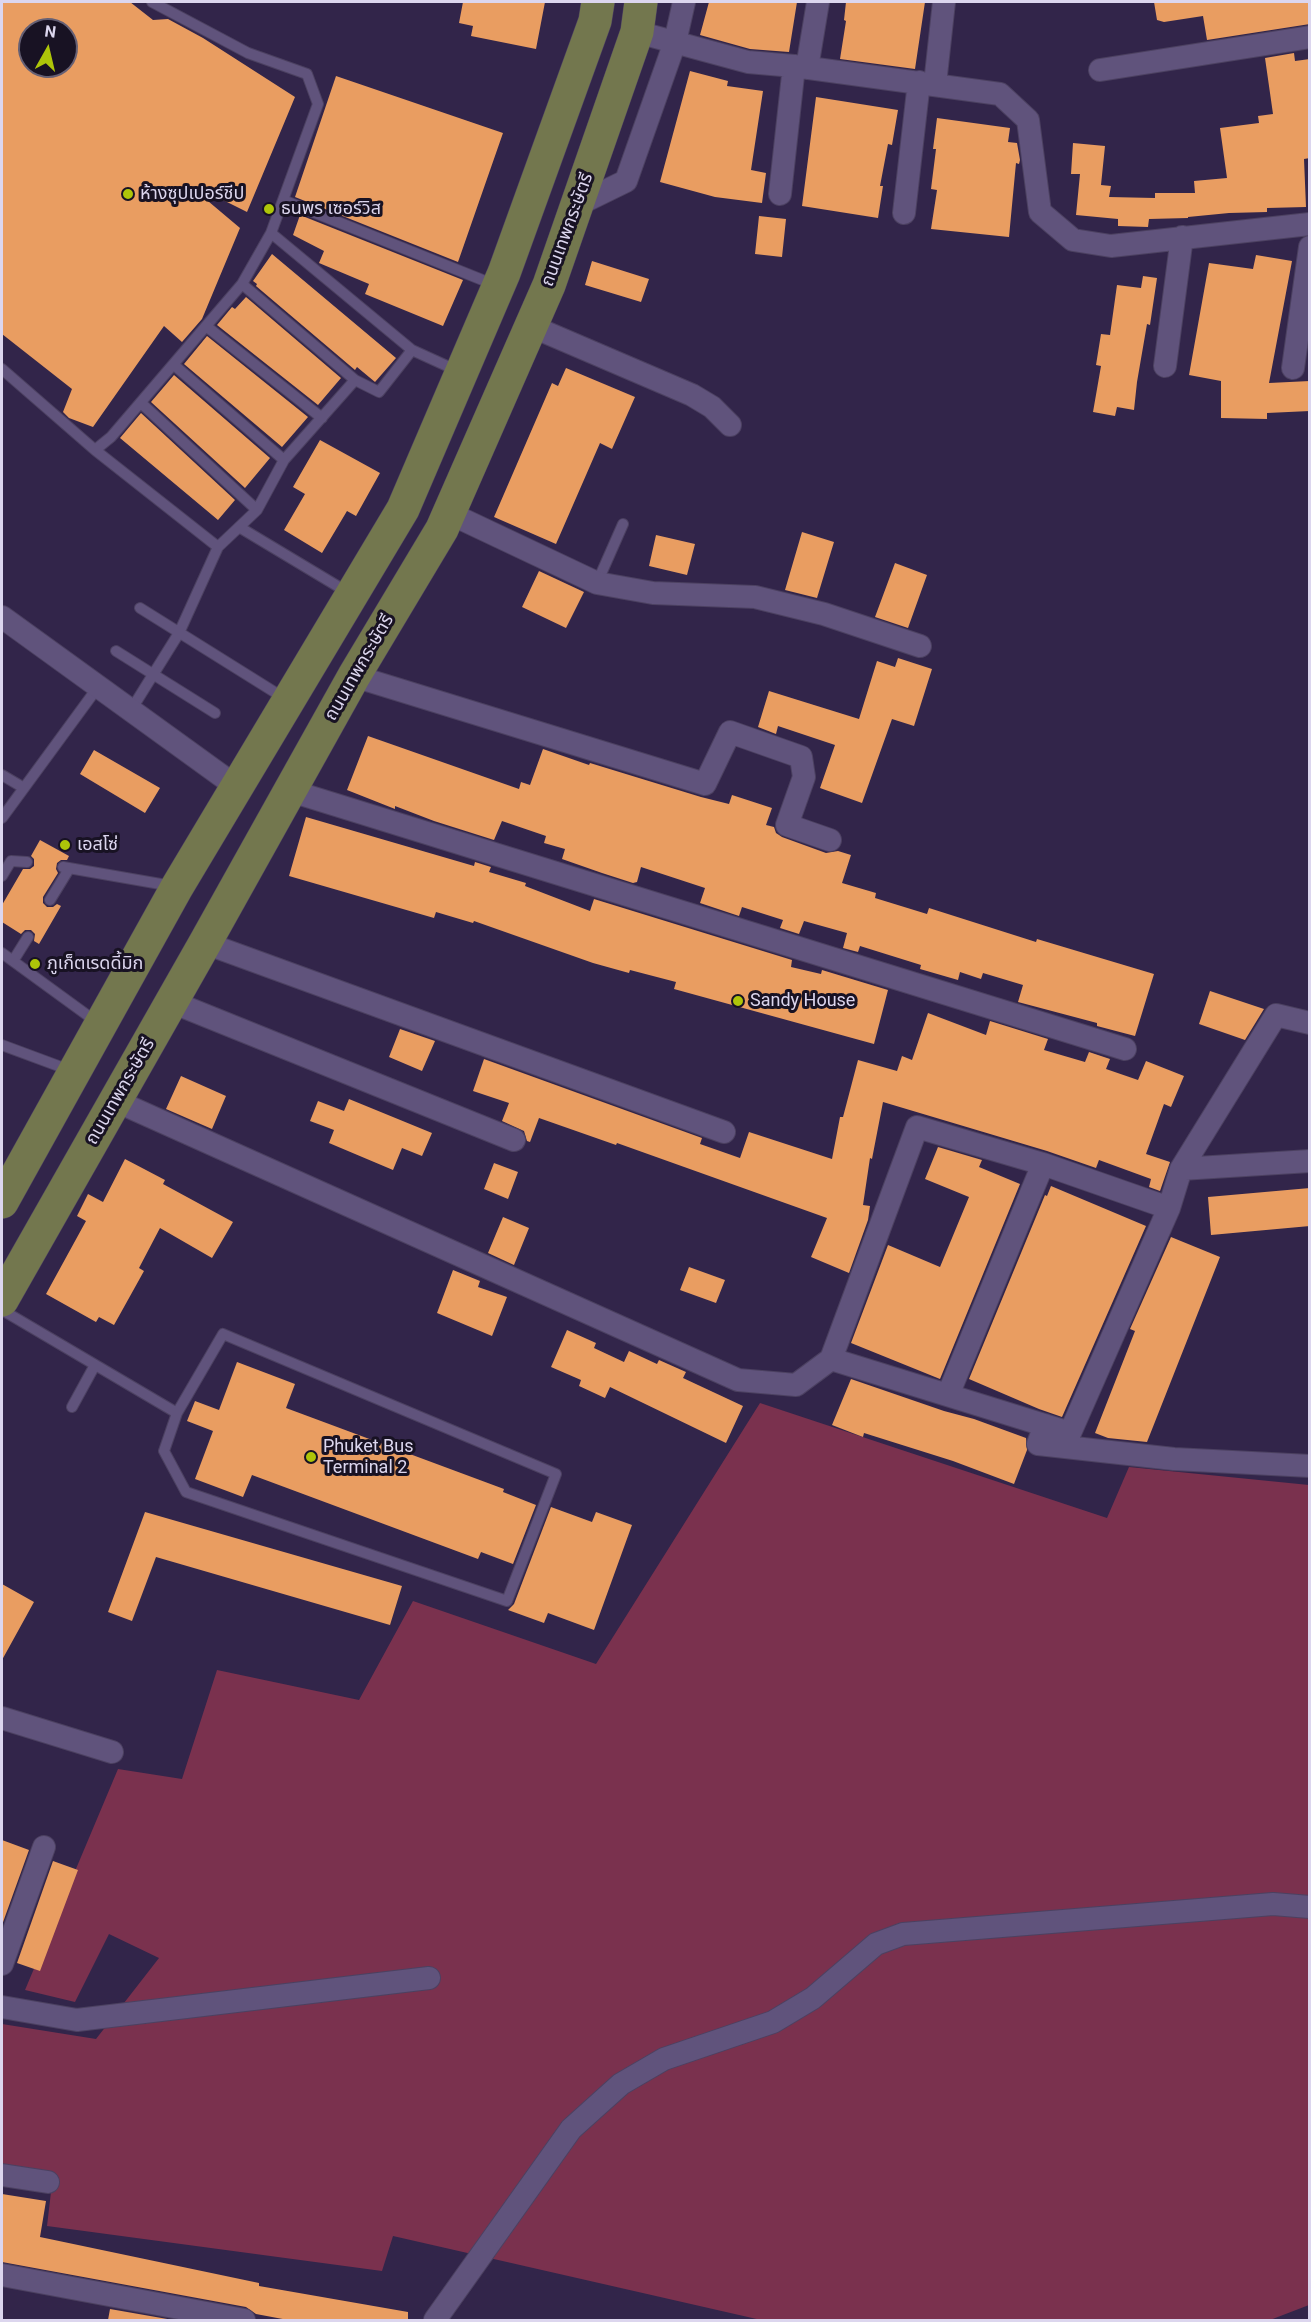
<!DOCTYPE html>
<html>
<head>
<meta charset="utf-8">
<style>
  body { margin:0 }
  #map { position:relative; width:1311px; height:2322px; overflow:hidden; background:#32254a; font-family:Roboto,sans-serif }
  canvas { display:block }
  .frame { position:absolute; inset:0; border:3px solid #dcd6ee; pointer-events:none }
  .north { position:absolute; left:18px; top:18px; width:60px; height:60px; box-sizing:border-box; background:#181223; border:2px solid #666074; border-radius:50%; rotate:8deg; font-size:16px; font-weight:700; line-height:24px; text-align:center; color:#dcd6ee }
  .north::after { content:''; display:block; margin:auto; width:21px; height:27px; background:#aec509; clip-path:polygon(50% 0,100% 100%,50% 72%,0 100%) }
</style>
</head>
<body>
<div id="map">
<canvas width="1311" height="2322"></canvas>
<div class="frame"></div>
<div class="north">N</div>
</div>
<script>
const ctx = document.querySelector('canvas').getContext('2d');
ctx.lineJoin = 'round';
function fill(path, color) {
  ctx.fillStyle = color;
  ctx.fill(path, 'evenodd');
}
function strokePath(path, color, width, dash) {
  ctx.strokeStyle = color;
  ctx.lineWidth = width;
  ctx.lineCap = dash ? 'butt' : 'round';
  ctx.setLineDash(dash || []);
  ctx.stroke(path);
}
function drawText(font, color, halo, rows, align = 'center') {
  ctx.font = font + ' Roboto,"Noto Sans Thai",sans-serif';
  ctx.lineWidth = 6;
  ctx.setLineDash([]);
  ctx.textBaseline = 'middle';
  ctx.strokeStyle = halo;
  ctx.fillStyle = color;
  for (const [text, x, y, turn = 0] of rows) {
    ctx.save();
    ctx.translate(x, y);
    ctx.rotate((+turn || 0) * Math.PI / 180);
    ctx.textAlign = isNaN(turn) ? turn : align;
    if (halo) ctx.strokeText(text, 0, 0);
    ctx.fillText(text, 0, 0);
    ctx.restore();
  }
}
const green = new Path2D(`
  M760 1403 1107 1518 1129 1467 1309 1485V2305L1270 2320H761L393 2236 382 2271 47 2226 53 2175 2 2164V2024L96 2039 159 1958 109 1934 75 2002 25 1990 118 1769 182 1779 217 1670 359 1700 413 1601 596 1664Z`);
const building = new Path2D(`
  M2 2H130L153 20 168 19 203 38 295 97 247 212 205 191 202 196 240 228 202 319 182 342 164 326 93 427 69 418 63 412 72 389 2 334ZM30 30H66V66H30Z
  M463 2H545L536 49 471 36 473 26 459 23Z
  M709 2H797L789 52 750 49 700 35Z
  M846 2H925L915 69 840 59 846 21 844 20Z
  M1154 2H1310V24L1207 40 1203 16 1164 22 1157 20Z
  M1294 53 1295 61 1310 59V158L1304 159 1306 207 1267 208V212L1229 213 1188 217V218L1149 219 1148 227 1118 226V219L1076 215 1080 174H1071L1073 143 1105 146 1101 185 1111 186 1109 197 1155 198V193H1195L1194 181 1227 178 1220 128 1259 123 1258 116 1273 114 1265 58Z
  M690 71 728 81 727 86 763 91 751 170 766 173 762 203 715 197 660 182Z
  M336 76 503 133 458 262 295 197Z
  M816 97 898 110 892 145 888 144 880 186H883L878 218 802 206Z
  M937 118 1010 128 1008 142 1017 143 1020 160 1019 164 1016 163 1009 237 931 229 937 190 931 189 936 149H933Z
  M300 215 463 280 443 326 365 294 369 284 319 263 324 251 293 235Z
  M759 216 786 219 782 257 755 254Z
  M272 254 396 358 375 382 357 367 355 370 256 286 257 284 253 281Z
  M1256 255 1292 261 1269 383 1310 381V411L1267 413V419L1221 418V381L1189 375 1209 263 1253 269Z
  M592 261 649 279 641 302 585 285Z
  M1143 276 1157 278 1150 325 1147 324 1137 382 1134 410 1117 407 1115 416 1093 412 1101 366 1096 365 1101 334 1110 335 1117 285 1141 288Z
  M246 297 341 378 318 405 217 325 232 307 235 309Z
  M207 336 308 417 282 447 184 364Z
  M566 368 635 397 612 449 600 443 556 544 494 517 552 383 558 386Z
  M174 375 270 458 245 488 151 402Z
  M141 413 235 500 218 520 120 438Z
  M320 440 380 473 356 516 347 511 322 553 284 530 305 494 293 487Z
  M802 532 834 542 817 598 785 590Z
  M656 535 695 544 687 575 649 566Z
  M895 563 927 575 908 628 875 617Z
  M539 571 584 592 566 628 522 607Z
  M898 658 932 669 914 726 892 719 862 803 820 788 835 745 778 726 776 734 758 727 769 691 859 719 877 661 895 667Z
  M368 736 519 789 521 782 530 785 543 749 589 765 590 763 701 797 729 804 732 795 772 808 766 825 774 827 776 833 782 837 826 853 838 851 851 855 842 883 876 893 875 898 927 914 929 908 1036 942 1037 939 1154 974 1135 1036 1097 1026V1023L1018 1002 1023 985 983 973 981 979 960 972 958 980 920 969 921 965 860 946 858 952 843 948 847 933 804 921 799 934 780 928 783 920 742 907 739 916 700 903 705 888 641 867 637 882 633 883 602 873 562 859 565 849 544 843 546 836 502 821 494 840 434 821 395 806V809L347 790Z
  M94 750 160 788 145 813 80 774Z
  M306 817 474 866 475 862 491 867 489 872 526 883 525 886 590 911 594 899 792 960 791 967 821 974 822 970 888 990 874 1044 674 989 676 982 630 970 629 973 593 963 474 921 473 923 436 912 434 918 289 876Z
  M40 840 69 856 67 860H61L57 863 56 869 58 873 43 897V903L47 907H53L57 904 61 906 39 944 34 941 35 934 31 930H25L21 934 2 922V905L23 869H30L34 866V859L31 856Z
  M1210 991 1264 1009 1245 1040 1199 1024Z
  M928 1013 986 1035 990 1021 1048 1039 1044 1050 1085 1062 1089 1052 1110 1059 1106 1069 1138 1080 1146 1061 1184 1076 1171 1107 1164 1104 1146 1154 1170 1162 1160 1191 1149 1187 1151 1179 1099 1160 1096 1168 1047 1151 883 1102 872 1159 870 1158 863 1205 870 1206 868 1220 849 1273 811 1257 827 1218 617 1143 616 1145 539 1118 530 1142 527 1141 524 1131 502 1121 509 1103 473 1091 484 1059 702 1138 700 1144 740 1158 749 1132 832 1159 840 1117H843L858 1060 897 1071 902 1056 912 1060Z
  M400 1029 435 1041 422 1071 389 1057Z
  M181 1076 226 1096 212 1129 166 1109Z
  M349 1099 432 1133 422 1156 402 1148 393 1170 329 1143 334 1130 310 1121 318 1101 344 1111Z
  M938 1147 982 1160 979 1167 1020 1184 940 1379 851 1343 888 1245 940 1267 969 1197 925 1179Z
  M125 1159 165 1180 163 1184 233 1222 212 1258 160 1228 139 1268 144 1271 114 1325 99 1317 96 1322 46 1294 86 1221 77 1216 88 1194 103 1202Z
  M494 1163 518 1172 508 1199 484 1189Z
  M1051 1186 1146 1226 1062 1417 1039 1409 969 1379 1045 1195 1047 1196Z
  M1310 1188V1226L1211 1235 1208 1197Z
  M503 1217 529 1228 514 1265 488 1253Z
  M1171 1237 1220 1257 1147 1442 1108 1438 1095 1433 1135 1331 1130 1329Z
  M689 1267 725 1280 716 1303 680 1290Z
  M453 1270 480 1281 478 1287 507 1297 492 1336 437 1313Z
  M567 1330 596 1343 594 1348 624 1362 629 1351 657 1364 659 1360 686 1372 683 1378 743 1406 726 1443 610 1387 605 1398 579 1386 581 1380 551 1367Z
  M237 1362 295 1384 286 1408 504 1489 503 1492 536 1505 513 1564 481 1552 478 1559 252 1475 243 1497 195 1479 213 1431 187 1421 195 1401 219 1410Z
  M851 1379 944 1411 974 1419 1026 1438 1027 1450 1014 1484 953 1461 864 1433 863 1437 832 1425Z
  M551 1507 592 1522 596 1512 632 1525 594 1630 548 1613 544 1623 508 1610 514 1604Z
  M145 1512 402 1586 390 1625 156 1557 132 1621 108 1612Z
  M2 1584 34 1602 2 1660Z
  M2 1840 29 1850 2 1925Z
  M53 1861 78 1870 40 1971 17 1963Z
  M2 2194 46 2201 40 2237 259 2283V2286L408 2312V2320H288L256 2314 246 2307 2 2262Z
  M110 2309 173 2320H108Z`);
const service = new Path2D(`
  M152 2 248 53 307 74 318 104 271 233 412 350
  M283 200 495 285
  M242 284 355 380
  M206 326 242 284 271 233
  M174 365 284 460
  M2 369 95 450
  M141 403 257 510
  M239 527 349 593
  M218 547 95 450 111 437 206 326 322 418
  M597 583 623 524
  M140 608 284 698
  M116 651 215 713
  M131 710 179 633 218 547 257 510 284 460 355 380 379 392 412 350 458 371
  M2 775 24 788
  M2 818 98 687
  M63 867 172 886
  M2 876 11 861 27 862
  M50 900 69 869
  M2 953 98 1023
  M13 961 28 937
  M2 1045 72 1071
  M2 1310 177 1413
  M223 1334 556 1474 507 1601 186 1492 164 1451 177 1413Z
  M72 1407 95 1365`);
const minor = new Path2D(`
  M637 32 748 62 794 66 1000 94 1028 120 1040 212 1073 240 1111 246 1310 224
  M807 68 818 2
  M1100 70 1310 37
  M935 84 944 2
  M780 194 794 66
  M577 205 626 181 675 42 684 2
  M904 213 919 82
  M531 326 692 395 712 407 730 425
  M1165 366 1182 237
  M1293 368 1310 247
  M449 513 597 583 653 593 755 597 824 614 920 646
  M2 617 237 787
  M354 676 705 784 730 732 801 757 804 777 787 825 830 840
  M291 791 1125 1049
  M205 943 724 1132
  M172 1002 514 1140
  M116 1101 738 1380 796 1385 831 1359 917 1127 1043 1164 1169 1208
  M1181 1169 1310 1161
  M831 1359 1070 1433 1169 1208 1181 1169 1276 1015 1310 1023
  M948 1395 1043 1164
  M1045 1425 1038 1444 1174 1459 1310 1466
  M2 1718 112 1752
  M2 1964 44 1847
  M2 2007 77 2020 429 1978
  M2 2175 48 2182
  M2 2275 244 2320
  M435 2320 571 2129 621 2084 664 2059 773 2022 813 1998 876 1944 903 1934 1273 1904 1310 1907`);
const primary = new Path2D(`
  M2 1202 177 887 403 509 504 273 595 21 598 2
  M2 1300 205 943 354 676 442 529 549 285 637 32 641 2`);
const markers = [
  [128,194,6,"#aec509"],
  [269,209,6,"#aec509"],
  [65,845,6,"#aec509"],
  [35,964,6,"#aec509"],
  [738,1001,6,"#aec509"],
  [311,1457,6,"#aec509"]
];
const poiNames = [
  ["ห้างซุปเปอร์ชีป",140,194],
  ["ธนพร เซอร์วิส",281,209],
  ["เอสโซ่",77,845],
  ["ภูเก็ตเรดดี้มิก",47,964],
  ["Sandy House",750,1001],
  ["Phuket Bus",323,1447],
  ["Terminal 2",323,1468]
];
const streetNames = [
  ["ถนนเทพกระษัตรี",568,230,-70],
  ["ถนนเทพกระษัตรี",360,668,-60],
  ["ถนนเทพกระษัตรี",121,1092,-60]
];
fill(green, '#7a314e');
fill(building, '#e99d61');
strokePath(service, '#4c4161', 12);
strokePath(minor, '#4c4161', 24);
strokePath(primary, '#4c4161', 34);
strokePath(service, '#60537c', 10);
strokePath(minor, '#60537c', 22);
strokePath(primary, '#73774e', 33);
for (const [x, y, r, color] of markers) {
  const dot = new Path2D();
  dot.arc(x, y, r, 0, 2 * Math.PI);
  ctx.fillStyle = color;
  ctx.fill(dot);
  strokePath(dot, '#181223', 2);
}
drawText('18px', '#dcd6ee', '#181223', poiNames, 'left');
drawText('18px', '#dcd6ee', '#181223', streetNames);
</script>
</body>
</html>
